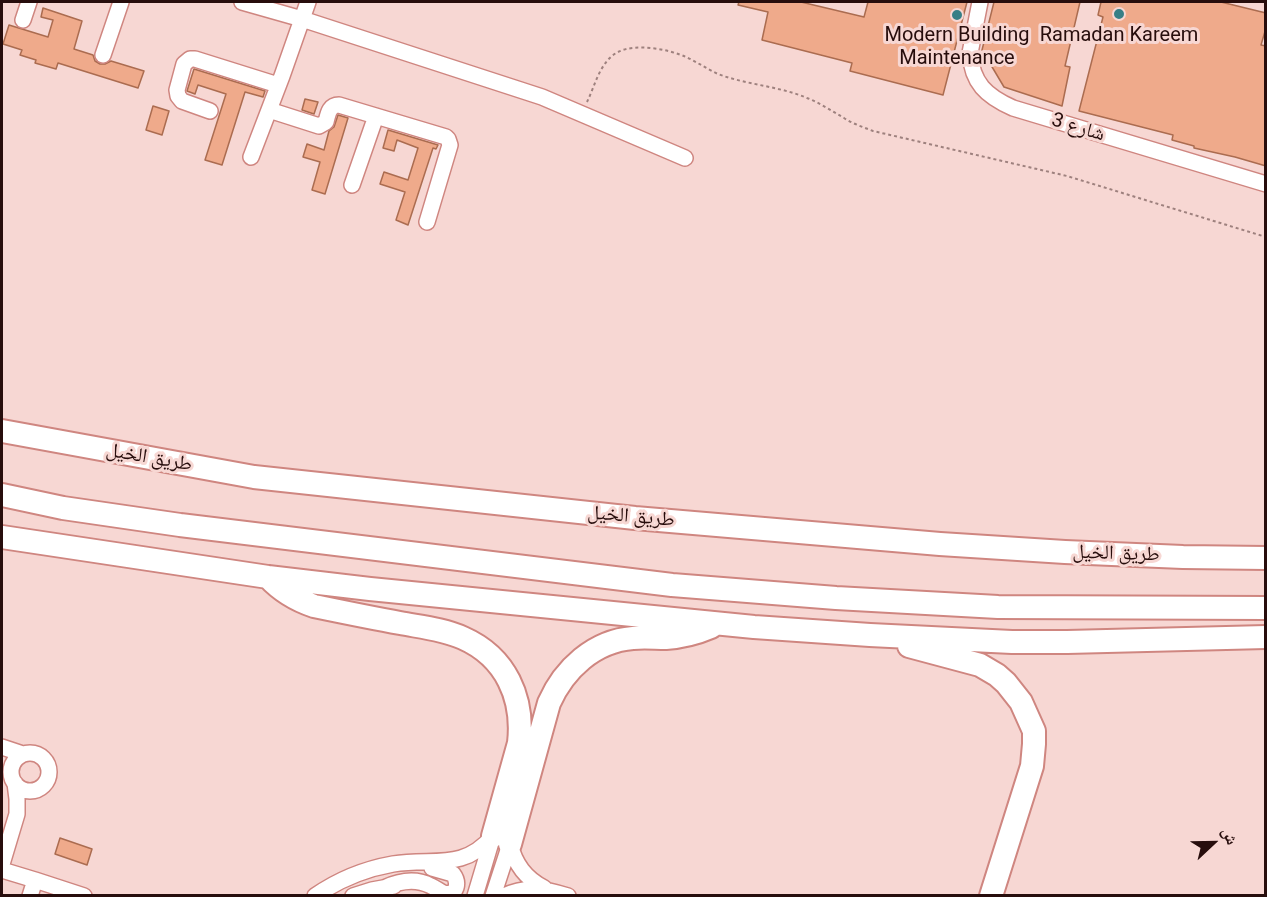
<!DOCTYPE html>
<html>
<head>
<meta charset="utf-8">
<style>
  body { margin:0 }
  #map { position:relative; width:1267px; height:897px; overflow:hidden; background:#f7d7d3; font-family:Roboto,"Noto Naskh Arabic",sans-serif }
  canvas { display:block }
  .frame { position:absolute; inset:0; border:3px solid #270d0c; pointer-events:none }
  .north { position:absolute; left:1183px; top:813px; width:60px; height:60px; -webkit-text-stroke:4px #f7d7d3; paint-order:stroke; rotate:68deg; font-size:16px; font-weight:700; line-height:24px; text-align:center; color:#270d0c }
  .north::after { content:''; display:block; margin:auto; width:21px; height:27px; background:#270d0c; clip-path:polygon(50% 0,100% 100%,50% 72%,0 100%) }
</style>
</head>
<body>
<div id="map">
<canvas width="1267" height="897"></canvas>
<div class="frame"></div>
<div class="north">ش</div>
</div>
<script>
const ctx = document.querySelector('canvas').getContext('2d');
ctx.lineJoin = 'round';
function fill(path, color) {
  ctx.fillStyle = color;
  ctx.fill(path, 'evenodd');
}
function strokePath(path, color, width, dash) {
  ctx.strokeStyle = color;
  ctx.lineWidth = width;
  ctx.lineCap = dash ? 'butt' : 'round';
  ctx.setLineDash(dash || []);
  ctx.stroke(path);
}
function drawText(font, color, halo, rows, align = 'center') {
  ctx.font = font + ' Roboto,"Noto Naskh Arabic",sans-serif';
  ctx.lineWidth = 6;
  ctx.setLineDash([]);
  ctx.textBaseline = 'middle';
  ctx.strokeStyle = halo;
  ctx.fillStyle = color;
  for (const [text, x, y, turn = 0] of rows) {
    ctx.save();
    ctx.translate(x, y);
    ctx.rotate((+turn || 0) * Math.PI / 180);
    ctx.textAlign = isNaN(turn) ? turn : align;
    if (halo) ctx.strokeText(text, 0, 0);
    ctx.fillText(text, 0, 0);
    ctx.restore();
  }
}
const building = new Path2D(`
  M739 2H801L864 17 868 2H967L943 95 850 71 852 63 762 40 768 12 738 5Z
  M994 2H1080L1065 66 1070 67 1062 106 1004 87 982 50Z
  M1101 2H1221L1266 13V28L1261 45 1266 46V166L1235 157 1194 148V146L1172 140 1173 135 1079 111 1103 17 1098 15Z
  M43 8 82 21 74 49 93 55 95 61 100 64H105L111 61 144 71 138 88 58 63 56 69 35 63 36 60 20 55 22 50 3 44 9 25 48 37 53 20 41 17Z
  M194 69 265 91 263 97 245 92 222 165 205 160 226 94 198 85 195 94 187 91Z
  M305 99 318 102 314 114 302 110Z
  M153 106 169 111 162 135 146 130Z
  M338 115 348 118 325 194 312 190 320 162 303 157 307 144 324 150 329 131 334 127Z
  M388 130 438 145 436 149 433 148 408 225 396 220 405 192 380 184 384 172 408 180 418 148 397 140 394 151 383 148Z
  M60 838 92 849 87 865 55 854Z`);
const path = new Path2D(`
  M587 102C595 86 600 61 618 52 636 43 668 49 686 57 697 62 707 69 718 74 747 85 779 86 807 98 820 103 832 111 844 118 853 124 863 127 873 131L1067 176 1266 237`);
const minor = new Path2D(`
  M242 2 302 19 542 97 685 158
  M980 2 970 53C972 83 986 96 1013 108L1266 184
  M23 20 29 2
  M103 55 121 2
  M269 110 319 126 326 122C328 114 329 105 339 105L446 137 448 139 450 145 427 222
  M210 111 182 101 178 96 177 90 184 64 190 59H195L278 85
  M251 157 282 76 308 2
  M352 185 376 116
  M2 747 23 754
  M11 772a19 19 0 1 1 38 0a19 19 0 1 1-38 0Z
  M510 844C515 864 525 878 544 888
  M2 864 17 814V799L15 783
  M2 870 35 880
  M384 888C399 881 416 878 431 886 436 888 440 892 444 893 458 896 459 882 453 874L432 868
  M30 896 35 880 84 896
  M315 896C338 880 365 869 393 864 433 857 462 872 493 836
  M353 896 372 890 394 886
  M475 896 492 839
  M493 896 510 844
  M504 896C526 885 545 889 568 896`);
const highway = new Path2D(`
  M2 431 254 477 635 518 940 544 1065 552 1183 557 1266 558
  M2 495 63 508 180 525 672 585 836 598 998 607 1266 608
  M2 537 268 577 370 589 754 627 870 635 1012 642H1067L1266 637
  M268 577C281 591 296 600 314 606 343 612 372 618 400 623 421 627 443 629 463 638 506 657 524 698 519 743L493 836
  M909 646 980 665 997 675 1006 683 1021 702 1034 731V744L1032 766 991 896
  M510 844 549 703C564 669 594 641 633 638 644 637 655 638 666 638 681 637 697 633 711 627`);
const markers = [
  [1119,14,6,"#377f86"],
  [957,15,6,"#377f86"]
];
const poiNames = [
  ["Modern Building",957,36],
  ["Maintenance",957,59],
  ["Ramadan Kareem",1119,36]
];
const streetNames = [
  ["شارع 3",1078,128,17],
  ["طريق الخيل",149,458,10],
  ["طريق الخيل",631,517,5],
  ["طريق الخيل",1116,554,2]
];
fill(building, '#efaa8b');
strokePath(building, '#ab6c50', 1.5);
strokePath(minor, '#cf8680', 18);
strokePath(highway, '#cf8680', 26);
strokePath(path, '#9e817e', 2, [3, 3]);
strokePath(minor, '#fff', 15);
strokePath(highway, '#fff', 22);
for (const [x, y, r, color] of markers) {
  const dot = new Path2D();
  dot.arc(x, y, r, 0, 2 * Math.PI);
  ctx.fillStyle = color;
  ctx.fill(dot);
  strokePath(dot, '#f7d7d3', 2);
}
drawText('20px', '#270d0c', '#f7d7d3', poiNames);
drawText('20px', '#270d0c', '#f7d7d3', streetNames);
</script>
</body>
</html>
